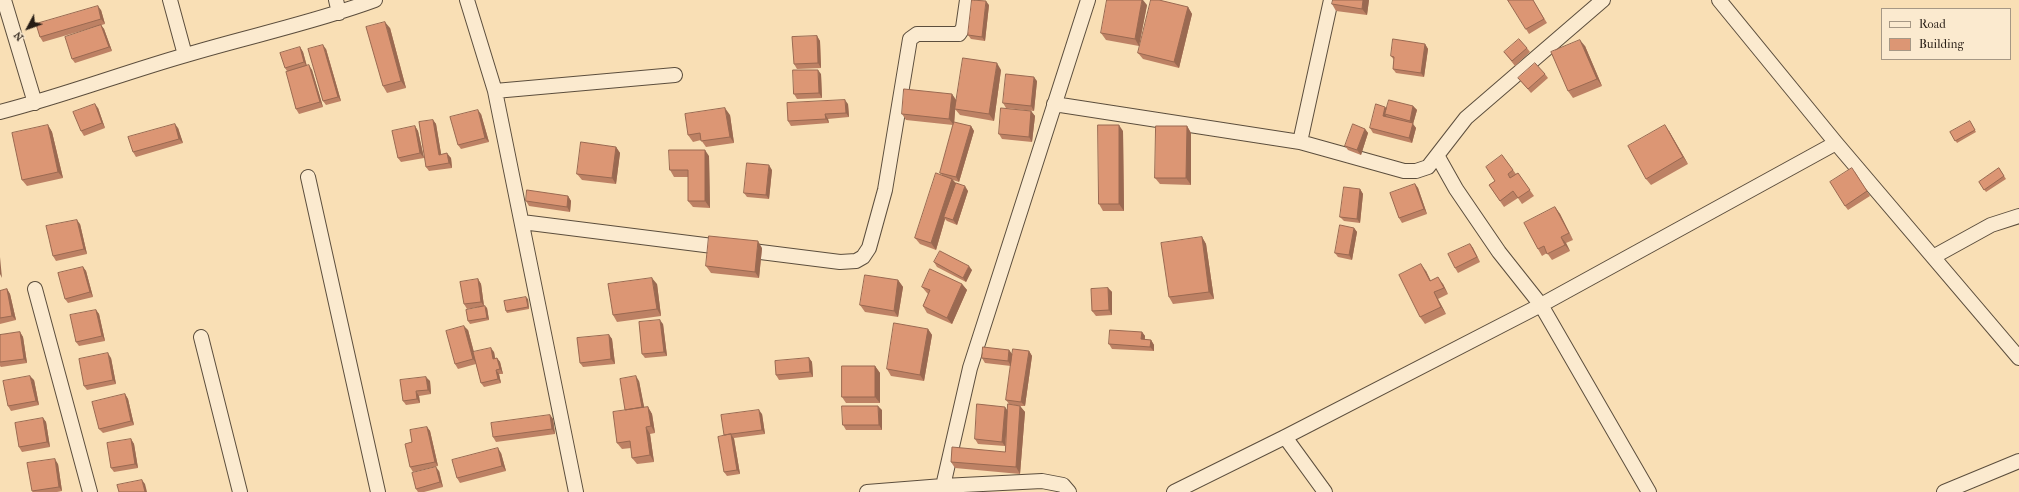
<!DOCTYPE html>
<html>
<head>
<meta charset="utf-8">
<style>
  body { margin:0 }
  #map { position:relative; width:2019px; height:492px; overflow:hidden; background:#f9dfb5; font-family:"IM FELL French Canon",serif }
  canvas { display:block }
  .legend { position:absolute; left:1881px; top:8px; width:130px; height:52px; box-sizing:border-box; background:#fbeacf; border:1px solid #a69885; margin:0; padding:5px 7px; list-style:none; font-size:12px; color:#271d15 }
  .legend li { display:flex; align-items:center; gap:8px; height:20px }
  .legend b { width:20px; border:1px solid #a69885 }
  .north { position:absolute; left:8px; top:8px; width:40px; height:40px; -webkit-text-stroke:3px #fbeacf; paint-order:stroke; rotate:229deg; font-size:11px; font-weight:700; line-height:16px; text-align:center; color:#271d15 }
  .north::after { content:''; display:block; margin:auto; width:14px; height:18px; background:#271d15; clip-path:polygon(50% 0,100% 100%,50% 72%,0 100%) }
</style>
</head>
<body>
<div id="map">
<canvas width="2019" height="492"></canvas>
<ul class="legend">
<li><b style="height:5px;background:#fbeacf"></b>Road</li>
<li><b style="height:11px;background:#dc9674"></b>Building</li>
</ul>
<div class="north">N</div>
</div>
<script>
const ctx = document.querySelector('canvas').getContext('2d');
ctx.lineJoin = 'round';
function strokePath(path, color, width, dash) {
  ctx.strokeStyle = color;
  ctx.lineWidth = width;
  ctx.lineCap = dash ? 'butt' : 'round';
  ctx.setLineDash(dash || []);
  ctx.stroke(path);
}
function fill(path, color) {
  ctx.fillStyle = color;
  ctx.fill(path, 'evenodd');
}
const minor = new Path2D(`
  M4 0 35 103
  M170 0 185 55
  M336 0 339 13
  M467 0 495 91 576 492
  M1719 0 1836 143 2019 358
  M495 91 675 75
  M1054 104 1300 142 1404 171H1416L1428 167 1466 118 1603 0
  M0 112C63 96 123 73 186 55 249 36 313 23 375 0
  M1300 142 1331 0
  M1438 157 1456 189 1499 252 1541 305 1649 492
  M308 177 378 492
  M522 222 840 262 856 261 863 257 869 248 885 190 910 39 917 34H959L963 28 967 0
  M1933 257 1991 225 2019 216
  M35 289 90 492
  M201 337 240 492
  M1285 437 1325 492
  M943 486 970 368 1088 0
  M867 492 943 486 1042 481 1063 485 1069 492
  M1174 492 1285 437 1541 305 1836 143
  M1944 492 2019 461`);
const wall = new Path2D(`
  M1369 0 1367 15 1336 11 1332 4Z
  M1508 0H1533L1547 23 1529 34Z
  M989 5 985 41 971 39 968 35Z
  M1147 5 1139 46 1106 40 1101 33Z
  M1188 7 1192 14 1179 68 1143 59 1138 53Z
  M101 10 105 24 43 42 40 37Z
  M101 25 104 29 112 51 75 63 72 59Z
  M390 28 406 88 387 93 383 86Z
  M817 36 820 41 821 68 797 69 794 64Z
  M1425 44 1428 49 1424 77 1396 73 1393 69 1394 60 1391 56Z
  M1585 46 1602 86 1573 98 1568 91Z
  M300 47 303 52 307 66 312 70 323 107 299 114 296 109 287 71 285 68Z
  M1527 48 1530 52 1515 66 1504 52Z
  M326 49 341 101 326 105 323 101Z
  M1001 70 994 121 960 115 955 109 954 123 971 126 974 131 959 182 953 180 956 183 968 191 957 225 947 221 945 219 936 250 920 244 915 238 942 175 940 173 953 125 906 120 902 114 952 94 956 100Z
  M821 74 822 98 797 99 794 94Z
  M1545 74 1548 78 1531 93 1518 78Z
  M1037 81 1034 111 1006 108 1003 103Z
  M848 104 849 117 828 119 829 123 791 126 788 121Z
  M1413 106 1417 110 1413 124 1416 128 1412 143 1373 133 1370 128 1385 107 1386 108Z
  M98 108 105 128 84 136 81 131Z
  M1031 111 1035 116 1032 142 1002 139 999 134Z
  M481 114 489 142 461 149 458 145Z
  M730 115 734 143 706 147 701 140 693 142 688 135Z
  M433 120 436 124 441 154 451 158 452 168 429 171 426 167Z
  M1971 123 1976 132 1957 143 1950 132Z
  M48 125 52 132 63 178 27 186 22 180Z
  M415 126 418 131 424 158 401 162 398 158Z
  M1187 126 1191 133V185L1160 184 1155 178Z
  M178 128 183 143 136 157 133 152Z
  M1365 129 1368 133 1361 155 1348 150 1345 146Z
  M1123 131 1124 211H1103L1099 204Z
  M1669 131 1688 164 1651 185 1646 179Z
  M616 147 620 153 616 184 582 180 577 174Z
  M1502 155 1516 174 1518 173 1534 196 1522 204 1518 198 1504 207 1489 185 1495 181Z
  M709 156 710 208 693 207 688 201V177H674L670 170Z
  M1999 168 2006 179 1986 192 1979 182Z
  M772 170 769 199 747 197 744 193Z
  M1855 172 1870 196 1848 210 1845 206Z
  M1415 184 1418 188 1427 214 1402 223 1399 218Z
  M1360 189 1363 194 1360 223 1344 221 1340 217Z
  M568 196 571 201 570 212 529 206 526 201Z
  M1555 207 1560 214 1573 240 1566 243 1570 251 1552 260 1547 253 1542 256 1538 249Z
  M80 224 87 254 56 261 53 256Z
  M1354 228 1357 232 1352 260 1338 257 1335 253Z
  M1202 237 1206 244 1214 299 1173 304 1169 297Z
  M1470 244 1473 248 1480 262 1458 273 1455 268Z
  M762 248 759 278 711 273 706 266Z
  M934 262 972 270 966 282 937 267Z
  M83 267 86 271 93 297 68 303 65 299Z
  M1426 271 1431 281 1443 284 1448 294 1438 299 1446 314 1425 324 1420 317Z
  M478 279 481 284 484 306 487 308 489 320 470 324 468 321 478 307 467 309 464 304Z
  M898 280 903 287 898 317 865 312 860 305Z
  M657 284 661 316 617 322 613 315Z
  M962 284 967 290 952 324 927 313 923 306 928 294 927 293 922 287Z
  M1108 288 1112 292V315L1096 316 1092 311Z
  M7 289 10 294 16 320 0 324V291Z
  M528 299 529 309 507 313 506 311Z
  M96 310 99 314 105 341 79 346 76 342Z
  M663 324 667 356 645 358 642 354Z
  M928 329 932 335 924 381 891 376 887 369Z
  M468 330 475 356 494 352 495 358H497L500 362 503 374H499L501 383 484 387 481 383 476 364 458 369 455 364Z
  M20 332 23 337 27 363 1 367 0 366V335Z
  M1142 332 1145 336V340H1151L1154 345V351L1112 349 1109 344Z
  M609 335 612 339 615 364 583 367 580 363Z
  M1009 350 1012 354 1029 351 1032 356 1025 406H1020L1025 412 1020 474 955 468 951 462 1005 452 1008 416 1005 446 978 444 975 439 1008 411 1020 406 1009 404 1006 400 1011 366 985 363 982 358Z
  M111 358 116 384 87 390 84 386Z
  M809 358 812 362 813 377 779 380 776 375Z
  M875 366 880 373V403H846L842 397Z
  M34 380 39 405 11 411 8 406Z
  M430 381 431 394 419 396 420 403 406 405 403 401Z
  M639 381 644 408 648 407 652 414 655 433 650 434 654 462 637 464 632 458 631 448 622 449 617 443 626 410H625Z
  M125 394 128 399 134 425 103 433 99 429Z
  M882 410V430H846L843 425Z
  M762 414 765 434 734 438 740 474 727 476 724 472 725 436 724 435Z
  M550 415 553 419 555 434 496 442 493 437Z
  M43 418 46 422 50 447 22 452 19 447Z
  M427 427 430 431 438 466 413 472 410 467 412 442Z
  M131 439 134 444 138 468 114 472 111 468Z
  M501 453 506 471 460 483 457 478Z
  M58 464 62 491 57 492H33L32 491Z
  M439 471 443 487 424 492H418L416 489Z`);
const shadedWall = new Path2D(`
  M1142 0H1143L1147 5 1139 46 1135 39Z
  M1363 0H1369L1367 15 1362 9Z
  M986 1 989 5 985 41 982 37Z
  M98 6 101 10 105 24 101 19Z
  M1188 7 1192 14 1179 68 1174 62Z
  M385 22 390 28 406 88 401 81Z
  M101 25 104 29 112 51 109 47Z
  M817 36 820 41 821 68 818 63Z
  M1580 40 1585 46 1602 86 1597 79Z
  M1425 44 1428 49 1424 77 1421 73Z
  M323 45 326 49 341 101 338 97Z
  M300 47 303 52 307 67 304 62Z
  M997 63 1001 70 994 121 989 114Z
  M309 65 312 70 323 107 320 102Z
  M818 70 821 74 822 98 819 93Z
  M1034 77 1037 81 1034 111 1031 106Z
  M952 94 956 100 954 125 949 119Z
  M845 100 848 104 849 117 846 113Z
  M95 104 98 108 105 128 102 123Z
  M1413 106 1417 110 1413 124 1416 128 1412 143 1409 138 1412 124 1410 121Z
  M1385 107 1388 111 1385 114 1387 117 1383 116Z
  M725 108 730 115 734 143 730 137Z
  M478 110 481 114 489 142 485 138Z
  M1031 111 1035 116 1032 142 1029 137Z
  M825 114 828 119 829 123 826 119Z
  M433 120 436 124 442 159 439 155Z
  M175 124 178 128 183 143 179 139Z
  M48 125 52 132 63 178 58 172Z
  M1119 125 1123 131 1124 211 1119 204Z
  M1665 125 1669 131 1688 164 1683 157Z
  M415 126 418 131 424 158 420 153Z
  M971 126 974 131 959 182 956 177Z
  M1187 126 1191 133V185L1186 178Z
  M1365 129 1368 133 1361 155 1357 150Z
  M616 147 620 153 616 184 612 178Z
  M705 150 709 156 710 208 705 201Z
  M447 153 451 158 452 168 449 163Z
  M769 165 772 170 769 199 766 195Z
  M952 179 957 185 944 217 945 219 936 250 931 243Z
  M1415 184 1418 188 1427 214 1424 209Z
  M965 186 968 191 957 225 953 220Z
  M1360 189 1363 194 1360 223 1357 219Z
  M568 196 571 201 570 212 567 207Z
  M1555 207 1560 214 1573 240 1569 233Z
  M77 220 80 224 87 254 84 249Z
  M1354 228 1357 232 1352 260 1349 255Z
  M1202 237 1206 244 1214 299 1209 292Z
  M1561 237 1566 243 1570 251 1565 245Z
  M758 241 762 248 759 278 755 272Z
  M1470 244 1473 248 1480 262 1477 257Z
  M0 257 2 278 0 274Z
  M1421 264 1426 271 1434 288 1430 281Z
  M969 266 972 270 966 282 963 278Z
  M83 267 86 271 93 297 90 292Z
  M1438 277 1443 284 1448 294 1444 288Z
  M652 278 657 284 661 316 657 309Z
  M478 279 481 284 484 306 481 302Z
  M898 280 903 287 898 317 894 311Z
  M962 284 967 290 952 324 947 318Z
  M1108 288 1112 292V315L1109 310Z
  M7 289 10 294 16 320 12 316Z
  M1434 292 1438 299 1446 314 1441 307Z
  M526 297 528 299 529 309 528 307Z
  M485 306 487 308 489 320 487 318Z
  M96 310 99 314 105 341 102 336Z
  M660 320 663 324 667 356 664 352Z
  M464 326 468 330 477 364 473 359Z
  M928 329 932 335 924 381 920 375Z
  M20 332 23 337 27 363 24 359Z
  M1142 332 1145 336 1144 344 1141 339Z
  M609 335 612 339 615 364 611 359Z
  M1151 340 1154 345V351L1150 347Z
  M491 348 494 352 496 363 493 359Z
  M1009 350 1012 354 1011 366 1008 361Z
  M1029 351 1032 356 1025 406 1021 402Z
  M108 353 111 358 116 384 113 380Z
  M497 358 500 362 503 374 500 369Z
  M809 358 812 362 813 377 810 372Z
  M875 366 880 373V403L875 397Z
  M496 370 499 374 501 383 498 379Z
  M30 376 34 380 39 405 36 401Z
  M636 376 639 381 645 411 642 407Z
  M426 377 430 381 431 394 428 390Z
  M416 391 419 396 420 403 417 399Z
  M125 394 128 399 134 425 131 421Z
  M878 406 882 410V430L879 425Z
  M1020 406 1025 412 1020 474 1016 467Z
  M648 407 652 414 655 433 651 426Z
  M1005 407 1008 411 1005 446 1002 442Z
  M759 410 762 414 765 434 762 430Z
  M550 415 553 419 555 434 552 429Z
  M43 418 46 422 50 447 47 442Z
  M427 427 430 431 438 466 435 462Z
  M646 427 650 434 654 462 650 455Z
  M731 434 734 439 740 474 737 470Z
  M131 439 134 444 138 468 135 464Z
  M498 448 501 453 506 471 502 466Z
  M55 459 58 464 62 491 59 487Z
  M436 467 439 471 443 487 440 482Z
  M142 480 145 484 147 492H145Z`);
const building = new Path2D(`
  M972 0 986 1 982 37 968 35Z
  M1107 0H1142L1135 39 1101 33Z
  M1151 0H1159L1188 7 1174 62 1138 53Z
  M1333 0H1363L1362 9 1332 4Z
  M1508 0H1533L1544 19 1526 29Z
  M98 6 101 19 40 37 36 24Z
  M385 22 401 81 383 86 366 27Z
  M101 25 109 47 72 59 65 37Z
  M817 36 818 63 794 64 792 37Z
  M1393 39 1425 44 1421 73 1393 69 1394 57 1391 56Z
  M1519 39 1527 48 1512 61 1504 52Z
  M1580 40 1597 79 1568 91 1551 52Z
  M323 45 338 97 323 101 308 49Z
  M300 47 304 62 285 68 280 53Z
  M963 58 997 63 989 114 955 109Z
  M1535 63 1545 74 1528 89 1518 78Z
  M309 65 320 102 296 109 286 72Z
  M793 70H818L819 93 794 94Z
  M1006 74 1034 77 1031 106 1003 103Z
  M904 89 952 94 949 119 902 114Z
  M845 100 846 113 825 114 826 119 788 121 787 103Z
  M1389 100 1413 106 1410 121 1385 114Z
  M95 104 102 123 81 131 73 112Z
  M1376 104 1385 107 1383 116 1413 123 1409 138 1370 128Z
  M725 108 730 137 701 141 700 133 688 135 685 114Z
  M1001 108 1031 111 1029 137 999 134Z
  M478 110 485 138 458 145 450 117Z
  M433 120 439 155 447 153 449 163 426 167 419 122Z
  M1970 121 1975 130 1955 141 1950 132Z
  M954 122 971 126 956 177 940 173Z
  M175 124 179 139 133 152 128 137Z
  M1353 124 1365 129 1357 150 1345 146Z
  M48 125 58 172 22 180 12 133Z
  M1098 125H1119V204H1099Z
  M1665 125 1683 157 1646 179 1628 146Z
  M415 126 420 153 398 158 392 131Z
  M1156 126H1187L1186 178H1155Z
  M581 142 616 147 612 178 577 174Z
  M669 150H705V201H688V170H670Z
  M1502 155 1513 170 1508 174 1510 178 1518 173 1530 190 1518 198 1513 191 1500 201 1489 185 1495 181 1486 167Z
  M747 163 769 165 766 195 744 193Z
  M1852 168 1867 191 1845 206 1830 182Z
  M1999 168 2004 176 1984 190 1979 182Z
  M936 173 952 179 931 243 915 238Z
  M956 183 965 186 953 220 944 217Z
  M1415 184 1424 209 1399 218 1390 193Z
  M1344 187 1360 189 1357 219 1340 217Z
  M527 190 568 196 567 207 526 201Z
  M1555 207 1569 233 1561 237 1565 245 1547 254 1544 246 1538 249 1524 223Z
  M77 220 84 249 53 256 46 226Z
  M1340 225 1354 228 1349 255 1335 253Z
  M709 236 758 241 755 272 706 266Z
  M1202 237 1209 292 1169 297 1161 243Z
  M1470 244 1477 257 1455 268 1448 254Z
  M940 251 969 266 963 278 934 262Z
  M1421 264 1430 281 1438 277 1444 288 1434 292 1441 307 1420 317 1399 275Z
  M83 267 90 292 65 299 58 273Z
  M930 269 962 284 947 318 923 306 930 290 922 287Z
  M865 275 898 280 894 311 860 305Z
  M652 278 657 309 613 315 608 284Z
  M478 279 481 302 464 304 460 282Z
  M1108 288 1109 310 1092 311 1091 289Z
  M7 289 12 316 0 318V291Z
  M526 297 528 307 506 311 504 301Z
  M485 306 487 318 468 321 466 310Z
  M96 310 102 336 76 342 70 315Z
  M660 320 664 352 642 354 639 322Z
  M894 323 928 329 920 375 887 369Z
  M464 326 473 359 455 364 446 331Z
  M1110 330 1142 332 1141 339 1151 340 1150 347 1109 344Z
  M20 332 24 359 0 362V335Z
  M609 335 611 359 580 363 577 338Z
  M983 347 1009 350 1008 361 982 358Z
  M491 348 493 359 497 358 500 369 496 370 498 379 481 383 473 352Z
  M1013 349 1029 351 1021 402 1006 400Z
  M108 353 113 380 84 386 79 359Z
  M809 358 810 372 776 375 775 361Z
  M842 366H875V397H842Z
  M30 376 36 401 8 406 3 381Z
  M636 376 642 407 625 410 620 379Z
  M426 377 428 390 416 391 417 399 403 401 400 380Z
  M125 394 131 421 99 429 92 402Z
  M977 404 1005 407 1002 442 975 439Z
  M1008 404 1020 406 1016 467 951 462 952 447 1005 452Z
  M842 406H878L879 425H843Z
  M648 407 651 426 646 427 650 455 632 458 630 441 617 443 613 412Z
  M759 410 762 430 724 435 721 415Z
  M550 415 552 429 493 437 491 423Z
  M43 418 47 442 19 447 15 423Z
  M427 427 435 462 410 467 405 444 412 442 410 430Z
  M731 434 737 470 724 472 718 437Z
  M131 439 135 464 111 468 107 443Z
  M498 448 502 466 457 478 452 460Z
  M55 459 59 487 32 491 27 463Z
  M436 467 440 482 416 489 412 473Z
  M142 480 145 492H119L117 485Z`);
strokePath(minor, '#5c4e3d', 16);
strokePath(minor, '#fbeacf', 14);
fill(wall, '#bd8164');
fill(shadedWall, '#9a6951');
fill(building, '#dc9674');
strokePath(building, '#9a6951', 1);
</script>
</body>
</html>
